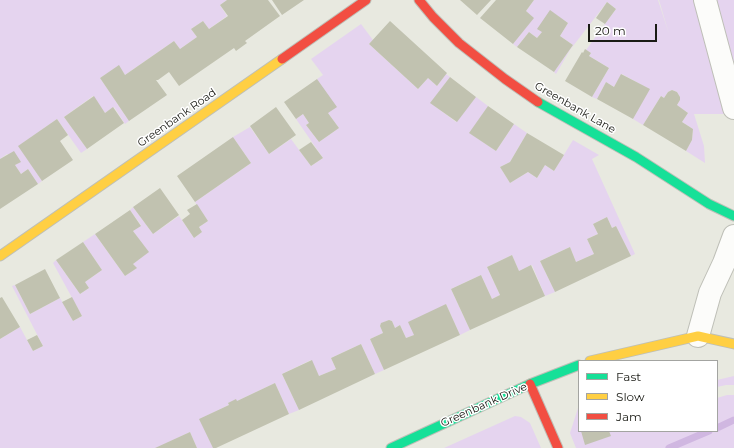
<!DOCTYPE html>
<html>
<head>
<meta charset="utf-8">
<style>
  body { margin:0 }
  #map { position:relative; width:734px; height:448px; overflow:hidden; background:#e8e9e0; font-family:Montserrat,sans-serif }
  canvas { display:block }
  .legend { position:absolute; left:578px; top:360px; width:140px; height:72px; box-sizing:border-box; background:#fff; border:1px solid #a3a4a1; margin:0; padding:5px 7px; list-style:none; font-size:12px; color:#1a1b15 }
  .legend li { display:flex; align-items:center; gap:8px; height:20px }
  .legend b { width:20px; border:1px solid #a3a4a1 }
  .scale { position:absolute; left:588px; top:24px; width:69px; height:18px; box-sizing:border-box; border:2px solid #1a1b15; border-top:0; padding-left:5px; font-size:12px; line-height:14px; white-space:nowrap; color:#1a1b15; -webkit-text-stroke:3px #fff; paint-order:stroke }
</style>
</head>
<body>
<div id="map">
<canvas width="734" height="448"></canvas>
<ul class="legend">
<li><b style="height:5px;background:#16e098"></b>Fast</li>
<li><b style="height:5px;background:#ffcf43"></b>Slow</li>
<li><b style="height:5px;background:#f24e42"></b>Jam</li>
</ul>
<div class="scale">20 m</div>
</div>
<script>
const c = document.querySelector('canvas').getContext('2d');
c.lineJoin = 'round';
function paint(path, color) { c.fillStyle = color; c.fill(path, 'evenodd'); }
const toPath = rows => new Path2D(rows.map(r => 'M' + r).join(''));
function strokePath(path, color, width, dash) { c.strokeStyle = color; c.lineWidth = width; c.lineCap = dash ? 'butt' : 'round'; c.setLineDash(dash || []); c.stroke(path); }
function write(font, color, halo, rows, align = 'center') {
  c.font = font + ' Montserrat,sans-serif'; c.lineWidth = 3; c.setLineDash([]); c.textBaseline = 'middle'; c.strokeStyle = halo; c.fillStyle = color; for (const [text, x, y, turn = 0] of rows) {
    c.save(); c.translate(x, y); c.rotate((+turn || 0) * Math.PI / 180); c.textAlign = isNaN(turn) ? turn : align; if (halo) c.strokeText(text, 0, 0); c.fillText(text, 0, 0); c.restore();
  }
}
paint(toPath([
  [0,0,227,0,220,5,227,16,209,29,203,21,191,29,197,37,180,49,174,41,125,75,119,66,100,78,129,121,125,124,114,107,105,113,93,96,64,117,87,149,81,153,57,119,19,146,42,181,38,184,28,169,21,174,15,165,20,162,7,154,0,159],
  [534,0,658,0,669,34,659,0,734,0,734,114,694,114,704,146,705,163,686,151,692,140,693,129,682,122,688,113,677,105,680,100,680,97,677,92,672,90,668,92,664,98,661,96,643,125,633,119,649,89,622,74,614,87,606,82,597,99,592,97,609,68,589,56,591,53,586,50,616,9,607,2,570,50,556,74,554,72,573,45,560,36,568,23,550,11,542,32,537,38,529,32,517,47,513,44,533,18,526,11],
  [361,24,373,40,369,44,418,89,428,78,437,86,446,74,450,77,431,103,456,122,476,97,488,106,470,133,496,151,514,124,527,133,510,162,500,167,510,183,528,172,537,178,545,165,554,171,573,140,599,155,592,159,635,254,631,256,616,226,612,228,607,217,593,224,598,234,587,239,594,254,576,262,570,247,540,261,555,292,545,296,532,265,519,271,512,255,487,267,500,295,492,299,481,275,451,289,470,330,460,335,446,304,414,335,406,338,400,325,395,328,392,321,389,320,381,324,380,326,383,333,370,339,384,370,375,374,361,344,331,358,336,369,319,376,311,360,282,374,299,410,289,414,275,383,237,401,228,403,229,405,200,419,213,448,197,448,190,432,157,448,0,448,0,339,20,327,33,351,43,346,12,286,15,285,30,314,60,298,73,321,82,316,53,263,56,260,80,294,89,288,85,282,102,270,83,242,95,234,125,276,136,268,133,264,148,252,133,231,141,225,130,210,133,207,153,234,179,216,194,238,202,232,199,227,208,221,195,202,251,163,233,137,250,127,269,154,291,139,311,166,323,158,296,119,303,114,309,123,306,125,319,142,339,128,328,113,317,79,323,75,311,59],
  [734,376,734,385,726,385,717,387,717,380],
  [727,395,734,395,734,448,576,448,570,433,579,405,579,431,717,431,717,398],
  [515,416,521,417,530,423,541,448,444,448]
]), '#e5d4ef');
strokePath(toPath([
  [717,428,734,420],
  [669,448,709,431]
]), '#d0b7e1', 7);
paint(toPath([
  [227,0,268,0,280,16,245,41,247,43,236,51,234,48,179,86,169,72,158,80,156,80,167,95,129,121,100,78,119,65,125,75,174,41,180,49,197,37,191,29,203,21,209,29,228,16,220,5],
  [272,0,304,0,282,15],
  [460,0,491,0,477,15],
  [496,0,534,0,526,11,534,18,513,44,480,18],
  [607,2,616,9,605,24,596,18],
  [550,10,568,23,560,36,573,45,554,72,517,47,529,32,537,38,542,32,537,29],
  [390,21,447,73,437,86,428,78,418,89,369,44],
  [585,49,591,53,589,56,609,68,592,97,565,81,582,52,583,53],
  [621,74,650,89,633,119,597,99,606,82,614,87],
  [450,77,476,97,457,122,430,103],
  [317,79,337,107,328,113,339,128,319,142,306,125,309,123,303,114,296,119,284,102],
  [672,90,677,92,680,97,680,100,677,105,688,113,682,122,693,129,692,140,686,151,643,125,661,96,664,98,668,92],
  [94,96,105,113,113,107,124,123,87,149,64,117],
  [488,106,514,124,496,151,469,133],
  [276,107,296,135,269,154,250,126],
  [57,119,68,135,60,141,73,160,42,181,18,146],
  [527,133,564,155,554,171,545,165,537,178,528,172,510,183,500,167,510,162],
  [233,137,251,163,195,202,177,176],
  [311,142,323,158,311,166,299,150],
  [14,151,21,162,15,165,21,174,28,169,38,184,0,209,0,159],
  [160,188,179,215,153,234,133,207],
  [197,204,208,221,199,227,202,232,194,238,182,220,190,214,187,210],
  [130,210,141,226,133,231,149,252,133,264,137,268,125,276,95,234],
  [607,217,612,228,616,226,631,256,555,292,540,261,570,247,576,262,594,254,587,239,598,234,593,224],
  [83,242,102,270,85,282,89,288,80,294,56,260],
  [512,255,519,271,531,265,545,296,470,330,451,289,481,275,492,299,500,295,487,267],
  [45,269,60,298,30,314,15,285],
  [2,297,20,327,0,339,0,298],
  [72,297,82,316,73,321,62,302],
  [446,304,460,335,384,370,370,339,383,333,380,326,381,323,389,320,392,321,395,328,400,325,406,338,414,335,408,322],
  [37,335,43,346,33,351,27,340],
  [361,344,375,374,299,410,282,374,312,360,319,376,336,369,331,358],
  [275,383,289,414,216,448,213,448,199,419,229,405,228,403,236,399,237,401],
  [581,431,609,431,611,436,585,445],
  [190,432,197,448,155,448]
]), '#c1c2b0');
const street = toPath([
  [705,0,734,108],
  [698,336,710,293,724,263,734,236]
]);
const fast = toPath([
  [538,102,636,157,709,204,734,216],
  [391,448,530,384,579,365]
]);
const slow = toPath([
  [0,256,282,59],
  [590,361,698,336,734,344]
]);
const jam = toPath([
  [419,0,433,17,459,43,505,79,538,102],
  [282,59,366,0],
  [530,384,558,448]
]);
strokePath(street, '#bebfb7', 24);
strokePath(fast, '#bebfb7', 11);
strokePath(slow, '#bebfb7', 11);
strokePath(jam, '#bebfb7', 11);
strokePath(street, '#fcfcfa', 22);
strokePath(fast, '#16e098', 9);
strokePath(slow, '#ffcf43', 9);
strokePath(jam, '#f24e42', 9);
write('11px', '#1a1b15', '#fff', [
  ["Greenbank Lane",575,108,30],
  ["Greenbank Road",177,118,-35],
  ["Greenbank Drive",484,405,-24]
]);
</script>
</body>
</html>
